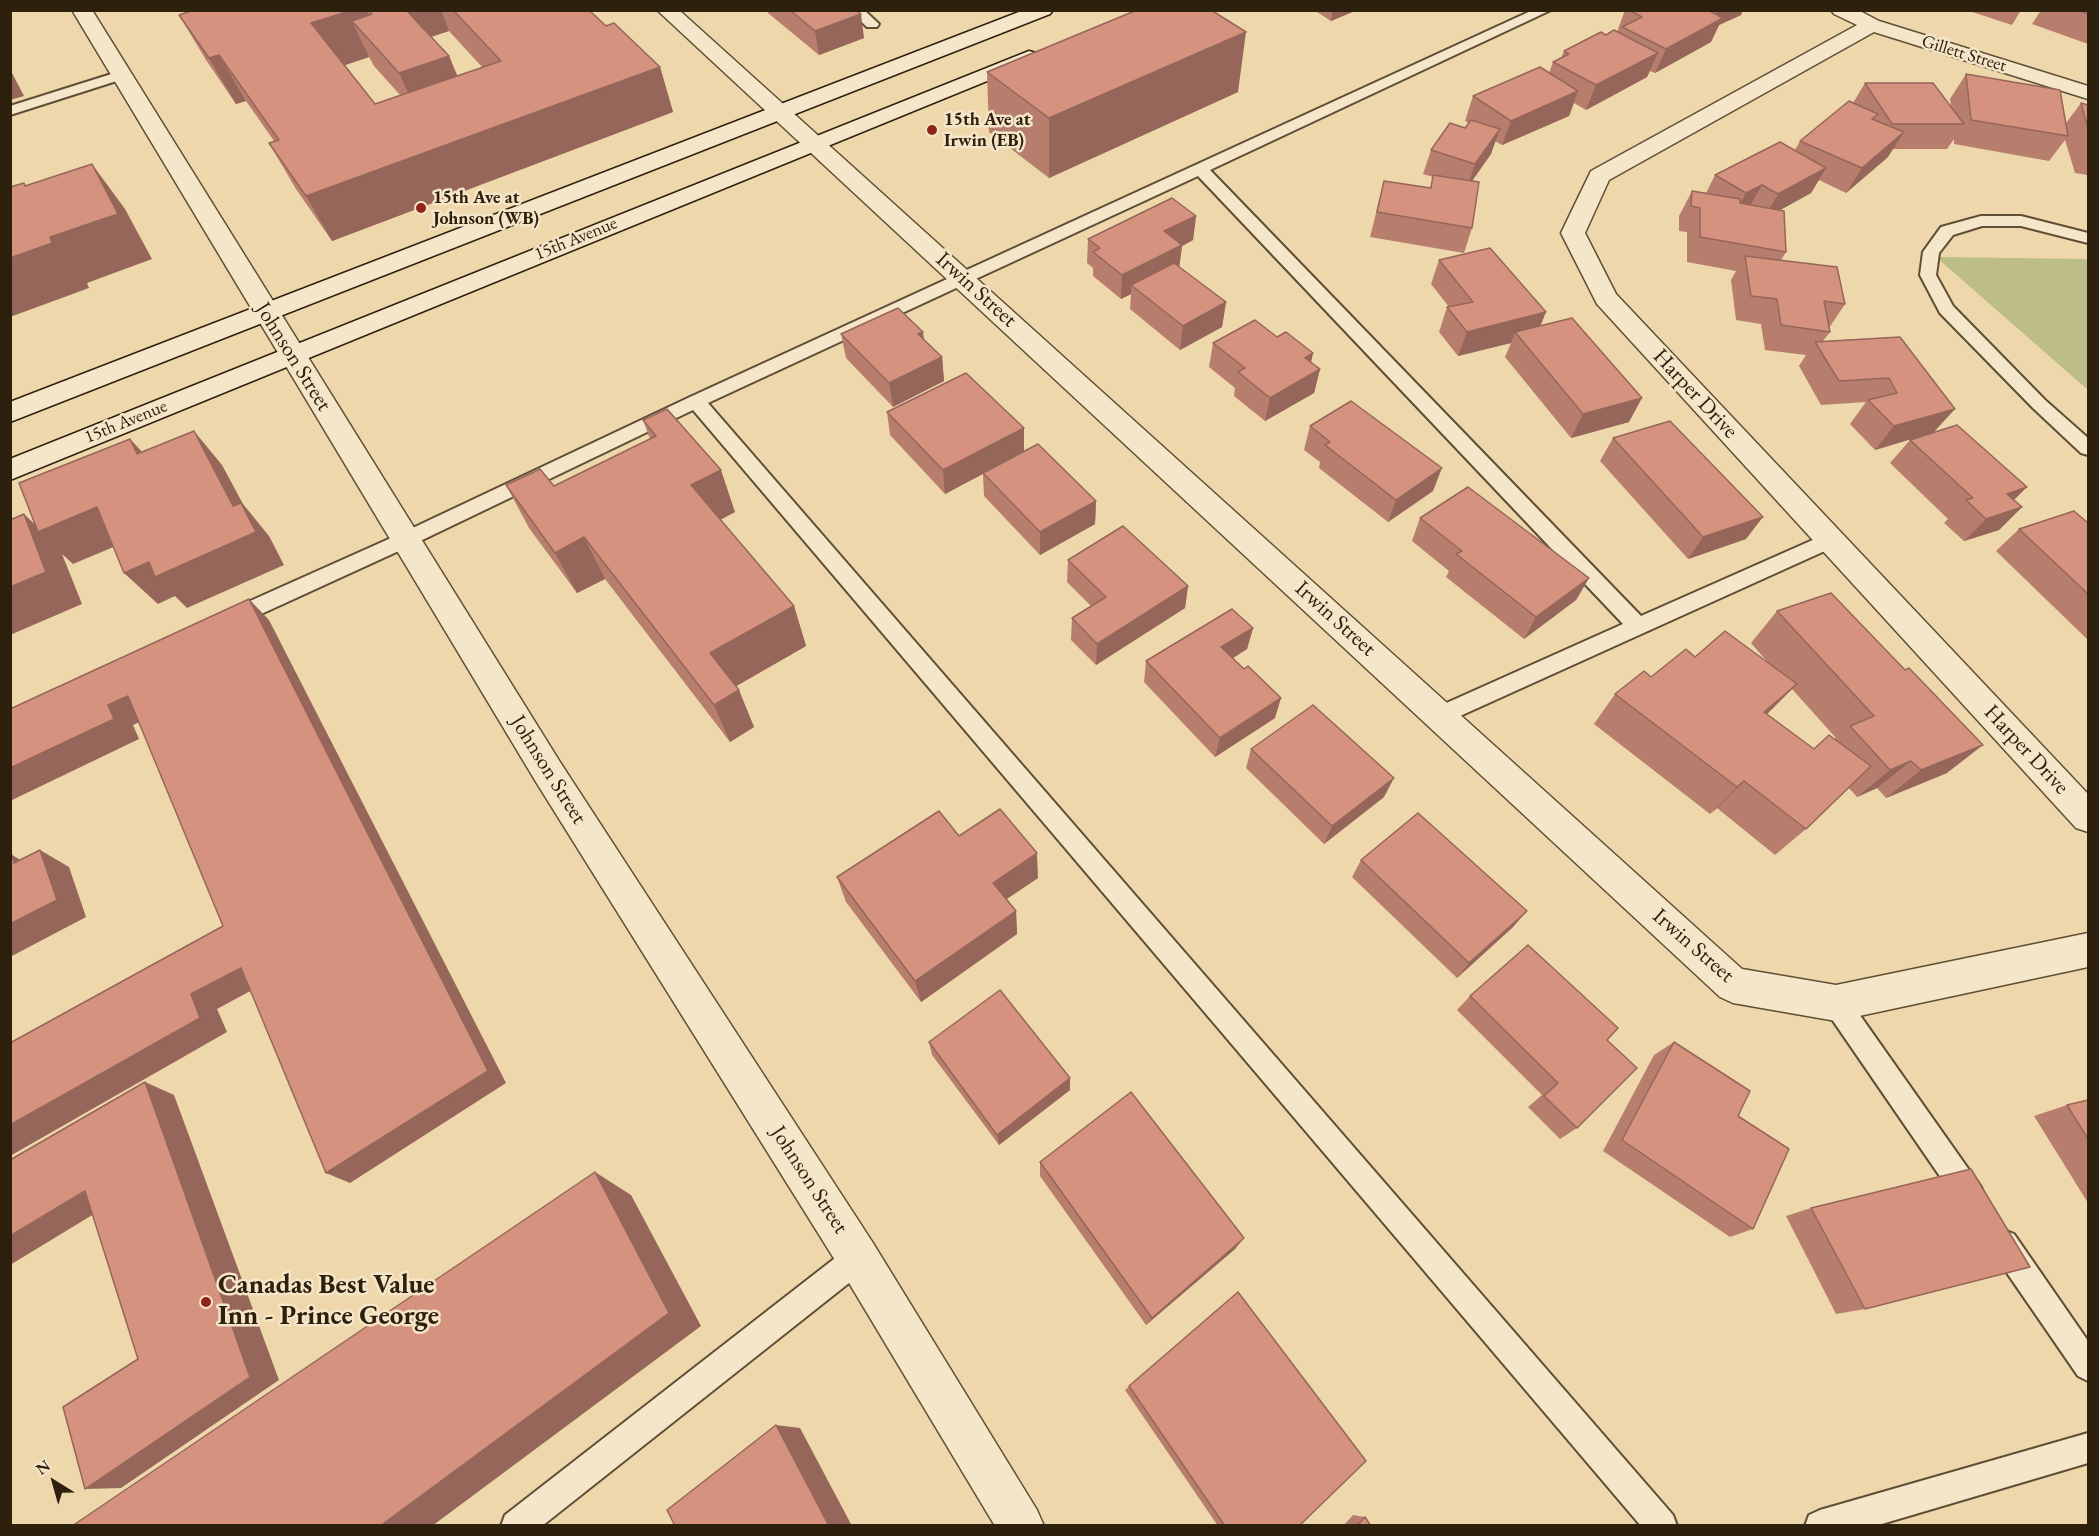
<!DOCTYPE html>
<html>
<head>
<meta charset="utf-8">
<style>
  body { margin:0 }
  #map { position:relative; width:2099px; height:1536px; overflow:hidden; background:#efd7ac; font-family:"EB Garamond",serif }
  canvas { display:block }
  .frame { position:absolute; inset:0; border:12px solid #2d200d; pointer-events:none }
  .north { position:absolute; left:24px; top:1452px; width:60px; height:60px; -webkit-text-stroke:4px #f5e5c9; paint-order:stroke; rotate:323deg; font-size:16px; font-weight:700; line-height:24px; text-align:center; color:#2d200d }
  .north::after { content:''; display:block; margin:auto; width:21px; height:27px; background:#2d200d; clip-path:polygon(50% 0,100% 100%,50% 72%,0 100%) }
</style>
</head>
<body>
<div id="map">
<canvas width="2099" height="1536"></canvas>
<div class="frame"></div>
<div class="north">N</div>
</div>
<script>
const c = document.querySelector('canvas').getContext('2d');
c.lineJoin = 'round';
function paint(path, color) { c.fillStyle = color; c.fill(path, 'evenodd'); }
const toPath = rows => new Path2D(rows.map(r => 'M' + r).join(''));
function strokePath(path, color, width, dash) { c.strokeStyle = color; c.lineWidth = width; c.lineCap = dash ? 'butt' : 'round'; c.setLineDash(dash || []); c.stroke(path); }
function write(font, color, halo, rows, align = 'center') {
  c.font = font + ' "EB Garamond",serif'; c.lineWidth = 5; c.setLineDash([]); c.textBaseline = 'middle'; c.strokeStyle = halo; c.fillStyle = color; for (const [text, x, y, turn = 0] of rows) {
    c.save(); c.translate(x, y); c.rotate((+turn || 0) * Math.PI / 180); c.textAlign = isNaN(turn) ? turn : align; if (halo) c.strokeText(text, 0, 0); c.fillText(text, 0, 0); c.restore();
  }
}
paint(toPath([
  [1936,257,2088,259,2088,390]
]), '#bdbd87');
const lane = toPath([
  [849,10,864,10,879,24,877,27,867,27,849,10],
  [1533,10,1551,10,1210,170,1641,616,1824,535,1831,533,1838,535,1841,540,1838,545,1449,721,1441,724,1433,721,1430,715,1433,709,1623,624,1198,176,708,403,1673,1515,1677,1526,1641,1526,693,410,414,544,235,626,228,628,221,626,218,620,221,614,400,534,690,397,1533,10],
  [121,71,126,72,128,75,126,78,10,115,10,106,121,71],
  [1981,216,2021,216,2088,233,2088,243,2021,226,1982,226,1953,235,1939,253,1936,275,1953,306,2045,400,2088,438,2088,455,2081,453,2033,408,1940,313,1920,275,1923,252,1941,227,1981,216],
  [1836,991,1845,994,1981,1187,1985,1197,1981,1207,1971,1211,1961,1207,1827,1012,1823,1003,1827,994,1836,991],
  [2004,1230,2014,1234,2088,1341,2088,1381,2078,1376,1994,1254,1990,1244,1994,1234,2004,1230],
  [858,1244,868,1248,872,1258,868,1268,542,1526,501,1526,505,1515,848,1248,858,1244],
  [2088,1433,2088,1463,1875,1526,1805,1526,1809,1515,1820,1510,2088,1433]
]);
const street = toPath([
  [72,10,92,10,560,762,873,1243,1037,1510,1044,1526,995,1526,843,1273,536,782,72,10],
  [657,10,679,10,1742,969,1836,985,2088,933,2088,967,1836,1021,1733,1003,1720,997,657,10],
  [1831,10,1858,10,1879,21,2088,86,2088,99,1874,32,1609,180,1585,233,1616,294,2088,794,2088,832,2076,828,1597,304,1561,233,1591,171,1857,25,1834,14,1831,10]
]);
const secondary = toPath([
  [1024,10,1053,10,1050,14,10,422,10,402,1024,10],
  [1029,51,1036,53,1039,57,1036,61,10,480,10,459,1029,51]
]);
strokePath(lane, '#5e4e35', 4);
strokePath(street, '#5e4e35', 3);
strokePath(secondary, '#2d200d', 3);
paint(lane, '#f5e5c9');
paint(street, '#f5e5c9');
paint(secondary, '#f5e5c9');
paint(toPath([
  [194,10,589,10,606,26,660,67,673,112,332,241,296,189,269,143,274,141,246,101,236,104,206,60,179,15],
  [449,31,482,67,457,76,449,56,431,37],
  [369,57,374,66,400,95,375,104,344,65],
  [767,10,856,10,864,38,819,55,768,13],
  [1314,10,1357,10,1331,21],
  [1625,10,1743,10,1741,15,1719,25,1711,42,1655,73,1650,71,1647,77,1586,110,1574,103,1569,116,1502,145,1495,141,1491,154,1472,181,1472,228,1464,253,1370,237,1384,181,1430,188,1433,177,1423,174,1431,150,1465,128,1469,123,1465,121,1473,96,1549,73,1553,62,1561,58,1564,51,1606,35,1617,32],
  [1966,10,2021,10,2012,25],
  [2041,10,2088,10,2088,44,2032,24],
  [987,72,1238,92,1049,178,989,132],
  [1966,74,2066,123,2081,103,2088,105,2088,175,2075,173,2065,140,2049,161,1954,144,1954,139,1947,149,1892,149,1888,157,1846,193,1819,180,1811,193,1780,210,1786,252,1781,260,1845,304,1829,328,1830,332,1823,341,1900,337,1935,432,2022,507,1999,530,1964,541,1944,523,1948,519,1890,463,1910,440,1915,438,1875,450,1850,424,1866,402,1821,405,1799,366,1806,355,1765,350,1761,324,1736,320,1731,280,1736,271,1687,262,1687,232,1679,231,1679,216,1692,191,1706,193,1715,175,1795,150,1800,141,1853,103,1865,83,1951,106,1950,99],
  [1196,216,1193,240,1182,246,1179,267,1226,302,1222,327,1180,350,1130,309,1131,294,1121,299,1093,276,1093,268,1087,263,1088,239],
  [1439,260,1541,326,1629,422,1571,438,1505,357,1511,343,1458,356,1439,332,1447,307,1449,307,1431,284],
  [841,334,924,340,942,357,944,381,893,407,846,358],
  [1277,337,1313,353,1311,362,1320,369,1314,393,1265,421,1234,396,1235,388,1209,367,1213,343],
  [887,412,1024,451,1096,501,1095,524,1040,555,984,496,983,474,945,494,890,435],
  [643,420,735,512,720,520,794,606,806,646,736,686,754,727,730,742,605,579,577,593,529,528,506,485,554,486,650,439],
  [1310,426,1433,491,1388,522,1319,468,1320,462,1304,450],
  [1613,438,1746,539,1688,559,1600,461],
  [1420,518,1589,578,1576,600,1524,639,1446,577,1449,571,1412,541],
  [2088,523,2088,640,1996,551,2019,529],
  [1068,560,1188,586,1185,608,1096,665,1071,640,1072,618,1091,606,1067,582],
  [1777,611,1947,773,1886,798,1877,788,1857,797,1849,788,1806,829,1775,855,1717,808,1710,814,1594,724,1615,694,1695,657,1770,665,1751,643],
  [1792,689,1836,738,1835,739,1814,749,1767,714],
  [1253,628,1247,649,1233,658,1244,669,1275,718,1215,757,1144,682,1146,661],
  [1251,749,1384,797,1324,844,1246,768],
  [959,836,1038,878,1006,899,1016,911,1017,934,921,1002,846,902,837,877],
  [1361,860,1513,927,1457,978,1352,877],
  [1470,996,1607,1040,1577,1128,1560,1139,1528,1107,1542,1095,1457,1010],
  [929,1042,1070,1090,999,1145,932,1055],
  [1674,1042,1738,1116,1753,1229,1730,1237,1603,1151,1654,1055],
  [2088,1100,2088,1203,2034,1116,2067,1105],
  [1040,1162,1235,1249,1146,1325,1040,1176],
  [1811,1208,1865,1309,1836,1314,1786,1216],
  [1238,1292,1299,1526,1218,1526,1125,1390],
  [1353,1515,1365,1517,1371,1526,1343,1526]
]), '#b77e6d');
paint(toPath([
  [353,10,367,10,386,52,352,21,369,57,334,69,311,23],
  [382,10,441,10,449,31,399,47],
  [1333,10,1357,10,1331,21],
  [1718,10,1743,10,1741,15,1719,25,1711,42,1655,73,1666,49,1712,23],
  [861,14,864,38,819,55,815,31],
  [1246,32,1238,92,1049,178,1049,118],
  [1658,53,1647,77,1586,110,1596,85],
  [219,55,246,101,236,104,209,58],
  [449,56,468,101,420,119,399,73],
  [660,67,673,112,332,241,306,196],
  [10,69,24,96,10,100],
  [1578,91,1569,116,1502,145,1511,121],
  [1500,129,1491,154,1467,188,1475,164],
  [1904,132,1888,157,1846,193,1862,168],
  [92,164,125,209,152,259,87,283,89,288,10,317,10,258,50,237],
  [1826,168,1811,193,1764,219,1778,194],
  [1762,185,1748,209,1732,218,1746,193],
  [1196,216,1193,240,1182,246,1179,269,1131,285,1131,294,1121,299,1122,275,1164,231],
  [1226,302,1222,327,1180,350,1183,326],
  [1546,312,1536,337,1515,332,1511,343,1458,356,1467,332],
  [923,332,926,356,918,334],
  [1313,353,1308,376,1320,369,1314,393,1265,421,1270,398,1305,358],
  [942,357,944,381,893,407,889,383],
  [1642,398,1629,422,1571,438,1583,414],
  [1955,409,1934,432,1875,450,1894,426],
  [1024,428,1024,452,945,494,943,470],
  [194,431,222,465,243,504,269,536,284,565,187,608,175,596,158,604,124,573,233,506],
  [130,439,161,472,137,454],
  [1442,468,1433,491,1388,522,1396,500],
  [721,470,735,512,706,527,691,485],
  [2027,487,2004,510,2007,494],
  [1096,501,1095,524,1040,555,1040,532],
  [97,507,130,540,73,564,62,554,82,604,10,635,10,587,24,514,41,530],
  [2022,507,1999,530,1964,541,1986,519],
  [1763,517,1746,539,1688,559,1703,537],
  [584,537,605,579,577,593,555,553],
  [1589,578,1576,600,1524,639,1536,617],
  [1188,586,1185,608,1096,665,1097,644],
  [249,599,269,620,506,1083,350,1183,326,1173],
  [794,606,806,646,726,692,710,653],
  [1253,628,1247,649,1217,668,1221,647],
  [1797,684,1768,713,1736,741,1764,712],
  [739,690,754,727,730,742,714,705],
  [128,696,153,716,133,725,139,739,10,801,10,768,108,705],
  [1281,698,1275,718,1215,757,1220,738],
  [1983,745,1947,773,1886,798,1921,770],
  [1911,761,1877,788,1857,797,1890,770],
  [1394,778,1384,797,1324,844,1332,826],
  [1744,781,1717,808,1710,814,1737,787],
  [40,850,69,867,86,917,10,957,10,924],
  [1037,853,1038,878,995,907,993,883],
  [12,855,42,872,14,863],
  [1016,911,1017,934,921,1002,915,981],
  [1527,911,1513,927,1457,978,1469,963],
  [241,968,265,983,217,1009,227,1032,10,1156,10,1125,191,994],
  [1070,1078,1070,1090,999,1145,997,1135],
  [145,1082,174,1095,279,1380,121,1488,85,1489,250,1377],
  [595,1172,631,1195,701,1326,432,1526,380,1526],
  [85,1191,117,1200,10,1265,10,1236],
  [1244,1238,1235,1249,1146,1325,1152,1318],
  [776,1425,800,1428,852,1526,829,1526]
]), '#956659');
const building = toPath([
  [194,10,353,10,311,23,375,104,501,61,453,10,589,10,606,26,614,23,660,67,306,196,269,143,279,140,219,55,209,58,179,15,194,10],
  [368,10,406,10,449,56,399,73,352,21,372,14,368,10],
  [790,10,856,10,861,14,815,31,790,10],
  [1137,10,1211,10,1246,32,1049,118,987,72,1137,10],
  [1629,10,1708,10,1723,18,1666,49,1622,27,1642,17,1629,10],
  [2079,10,2088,10,2088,14,2079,10],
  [1614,30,1658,53,1596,85,1553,62,1569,54,1564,51,1601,32,1606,35,1614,30],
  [1540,67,1578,91,1511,121,1473,96,1540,67],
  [1966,74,2060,90,2068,136,1971,120,1966,74],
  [1865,83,1933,83,1964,124,1892,124,1865,83],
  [1849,101,1878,114,1872,119,1904,132,1862,168,1800,141,1849,101],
  [2081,103,2088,105,2088,129,2081,103],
  [1471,120,1500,129,1475,164,1431,150,1450,123,1465,128,1471,120],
  [1780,142,1826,168,1778,194,1762,185,1746,193,1715,175,1780,142],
  [92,164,118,214,50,237,52,243,10,258,10,187,24,183,25,186,92,164],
  [1433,175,1479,182,1472,228,1377,212,1384,181,1431,188,1433,175],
  [1692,191,1740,199,1740,203,1784,211,1786,252,1700,237,1700,208,1691,206,1692,191],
  [1172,198,1196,216,1164,231,1182,245,1122,275,1093,252,1100,248,1088,239,1172,198],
  [1490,248,1546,312,1467,332,1447,307,1473,302,1439,260,1490,248],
  [1745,256,1837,267,1845,304,1824,301,1830,332,1781,325,1777,299,1751,296,1745,256],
  [1174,263,1226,302,1183,326,1131,285,1174,263],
  [898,308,923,332,918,334,942,357,889,383,841,334,898,308],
  [1572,318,1642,398,1583,414,1515,332,1572,318],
  [1255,320,1277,337,1286,332,1313,353,1305,358,1320,369,1270,398,1238,372,1245,368,1213,343,1255,320],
  [1900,337,1955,409,1894,426,1868,400,1897,393,1889,378,1839,381,1815,342,1900,337],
  [966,373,1024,428,943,470,887,412,966,373],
  [1351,401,1442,468,1396,500,1325,445,1330,442,1310,426,1351,401],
  [667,409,721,470,691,485,794,606,710,653,739,690,714,705,584,537,555,553,506,485,540,469,554,486,656,436,643,420,667,409],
  [1670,421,1763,517,1703,537,1613,438,1670,421],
  [1957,425,2027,487,2007,494,2022,507,1986,519,1966,500,1973,498,1910,440,1957,425],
  [194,431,233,506,241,503,256,532,155,577,149,562,124,573,97,507,38,532,19,483,130,439,137,454,194,431],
  [1038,444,1096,501,1040,532,983,473,1038,444],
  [1468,487,1589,578,1536,617,1456,554,1462,551,1420,518,1468,487],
  [2074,511,2088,523,2088,594,2019,529,2074,511],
  [24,514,46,572,10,587,10,520,24,514],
  [1123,526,1188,586,1097,644,1072,618,1106,597,1068,560,1123,526],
  [1831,593,1905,670,1909,668,1983,745,1921,770,1911,761,1890,770,1850,726,1874,716,1777,611,1831,593],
  [249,599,488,1071,326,1173,241,968,191,994,200,1018,10,1125,10,1043,223,926,128,696,108,705,114,719,10,768,10,709,249,599],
  [1232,609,1253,628,1221,647,1244,669,1248,666,1281,698,1220,738,1146,661,1232,609],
  [1725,631,1797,684,1764,712,1814,749,1829,735,1871,766,1806,829,1744,781,1737,787,1615,694,1644,671,1651,677,1686,649,1695,657,1725,631],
  [1313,705,1394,778,1332,826,1251,749,1313,705],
  [1000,809,1037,853,993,883,1016,911,915,981,837,877,939,811,959,836,1000,809],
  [1418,813,1527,911,1469,963,1361,860,1418,813],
  [40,850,57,900,10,924,10,856,12,855,14,863,40,850],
  [1528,945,1618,1028,1607,1040,1637,1068,1577,1128,1544,1096,1558,1083,1470,996,1528,945],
  [1000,990,1070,1078,997,1135,929,1042,1000,990],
  [1674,1042,1750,1091,1738,1116,1789,1149,1753,1229,1622,1140,1674,1042],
  [145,1082,250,1377,85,1489,63,1407,138,1359,85,1191,10,1236,10,1160,145,1082],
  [1131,1092,1244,1238,1152,1318,1040,1162,1131,1092],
  [2088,1100,2088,1139,2067,1105,2088,1100],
  [1971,1169,2030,1267,1865,1309,1811,1208,1971,1169],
  [595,1172,669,1313,380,1526,72,1526,595,1172],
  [1238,1292,1366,1461,1299,1526,1225,1526,1129,1386,1238,1292],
  [776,1425,829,1526,675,1526,667,1510,776,1425],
  [1365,1517,1371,1526,1357,1526,1365,1517]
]);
paint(building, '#d5927f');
strokePath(building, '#956659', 1.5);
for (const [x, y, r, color] of [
  [932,130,6,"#8f2418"],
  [421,208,6,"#8f2418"],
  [206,1302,6,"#8f2418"]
]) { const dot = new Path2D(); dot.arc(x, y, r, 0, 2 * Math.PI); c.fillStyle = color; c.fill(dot); strokePath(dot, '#f5e5c9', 2); }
write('18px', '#2d200d', '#f5e5c9', [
  ["Gillett Street",1964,54,17],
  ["15th Avenue",576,239,-22],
  ["15th Avenue",126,422,-22]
]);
write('bold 18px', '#2d200d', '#f5e5c9', [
  ["15th Ave at",944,120],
  ["Irwin (EB)",944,141],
  ["15th Ave at",433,198],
  ["Johnson (WB)",433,219]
], 'left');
write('22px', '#2d200d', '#f5e5c9', [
  ["Irwin Street",976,290,42],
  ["Johnson Street",293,357,58],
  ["Harper Drive",1695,394,47],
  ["Irwin Street",1335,619,42],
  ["Harper Drive",2026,750,47],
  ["Johnson Street",548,770,58],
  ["Irwin Street",1693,946,41],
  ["Johnson Street",809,1180,57]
]);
write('bold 27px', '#2d200d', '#f5e5c9', [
  ["Canadas Best Value",218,1286],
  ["Inn - Prince George",218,1317]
], 'left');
</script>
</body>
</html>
